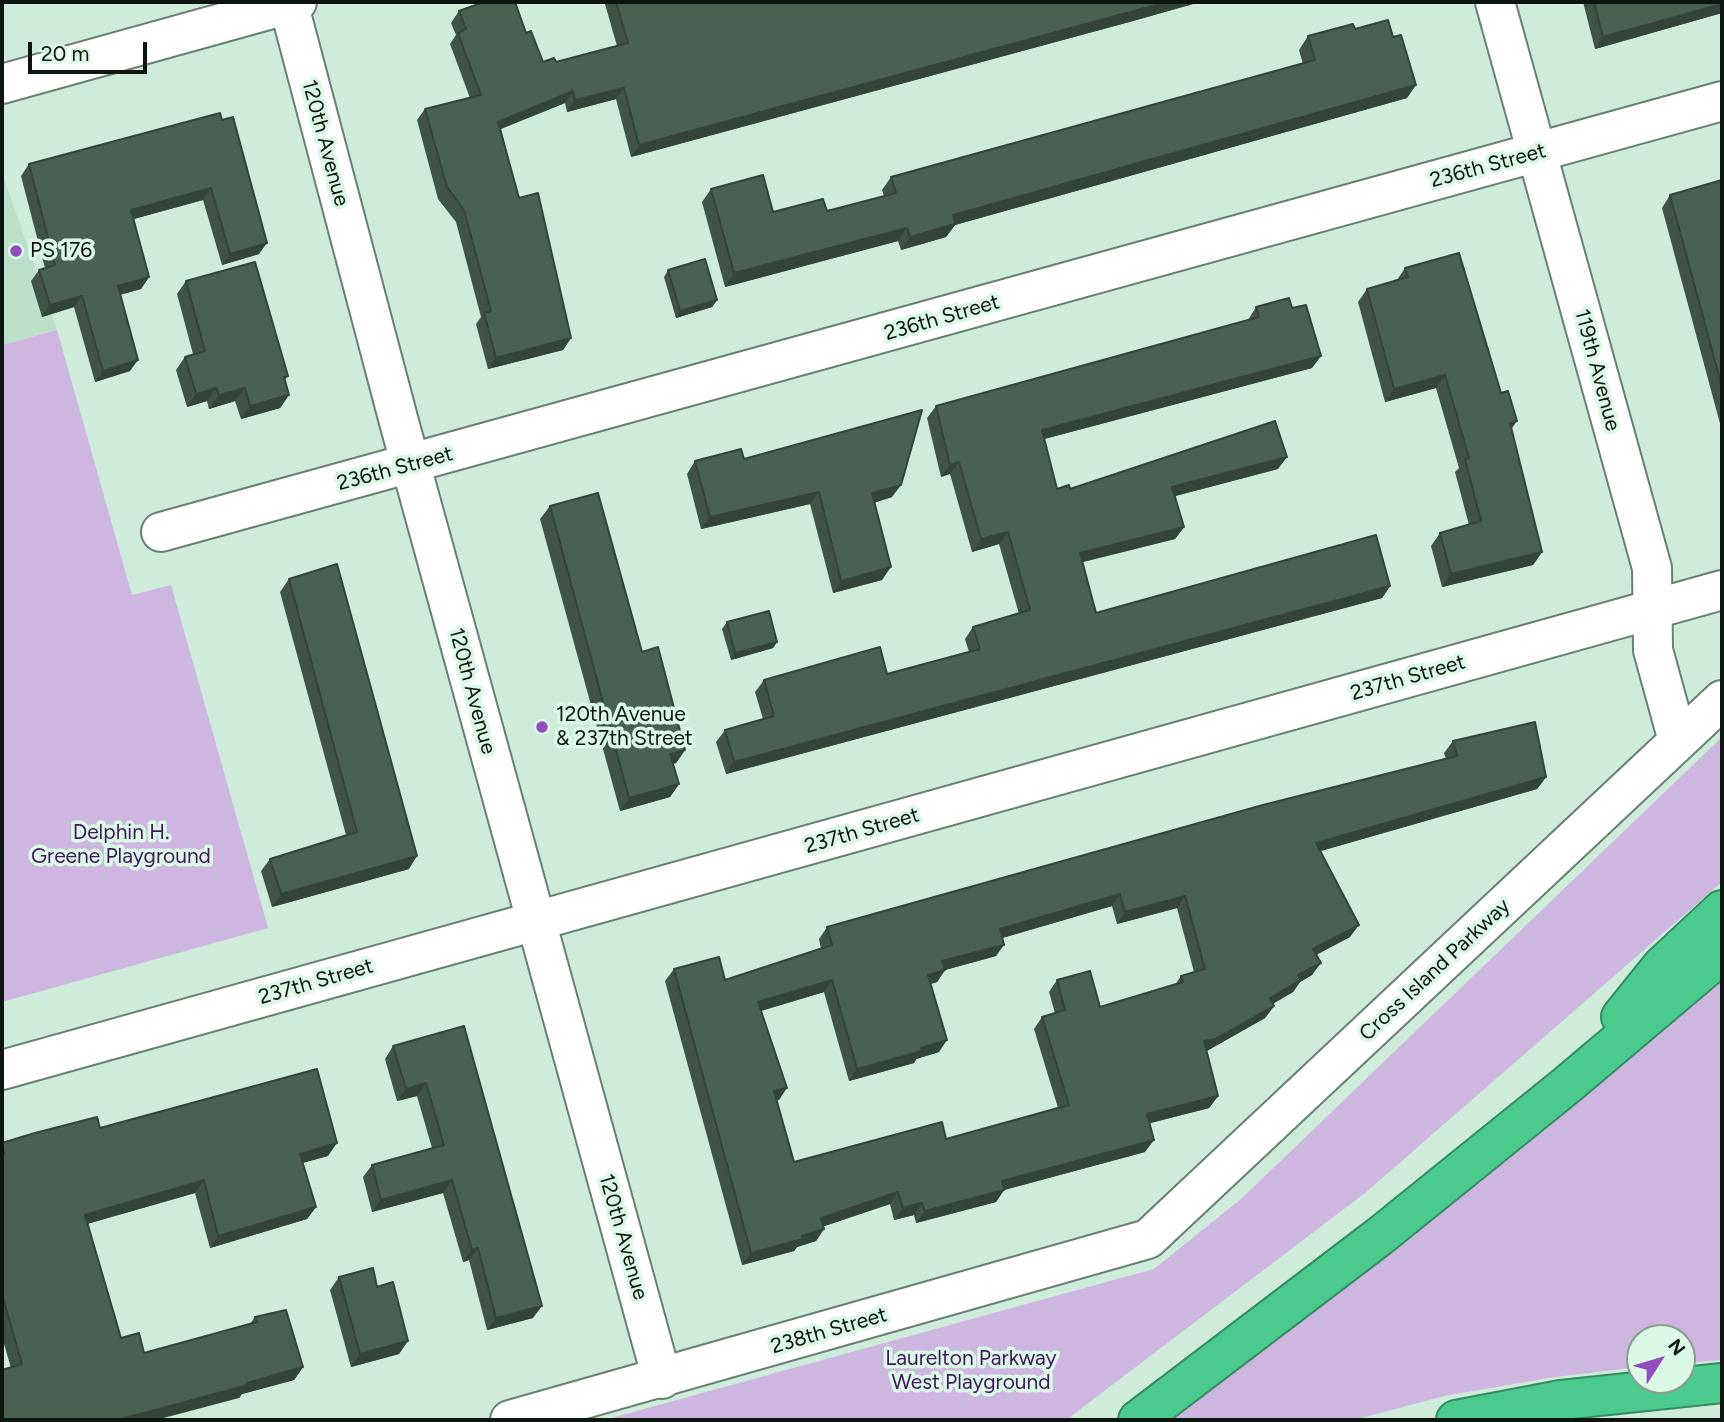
<!DOCTYPE html>
<html>
<head>
<meta charset="utf-8">
<style>
  body { margin:0 }
  #map { position:relative; width:1724px; height:1422px; overflow:hidden; background:#cfebda; font-family:Figtree,sans-serif }
  canvas { display:block }
  .frame { position:absolute; inset:0; border:4px solid #0c1510; pointer-events:none }
  .north { position:absolute; left:1626px; top:1324px; width:70px; height:70px; box-sizing:border-box; background:#dcf8e7; border:2px solid #899d91; border-radius:50%; rotate:53deg; font-size:19px; font-weight:700; line-height:28px; text-align:center; color:#0c1510 }
  .north::after { content:''; display:block; margin:auto; width:24px; height:32px; background:#924cbf; clip-path:polygon(50% 0,100% 100%,50% 72%,0 100%) }
  .scale { position:absolute; left:28px; top:42px; width:119px; height:32px; box-sizing:border-box; border:4px solid #0c1510; border-top:0; padding-left:9px; font-size:21px; line-height:24px; white-space:nowrap; color:#0c1510; -webkit-text-stroke:5px #dcf8e7; paint-order:stroke }
</style>
</head>
<body>
<div id="map">
<canvas width="1724" height="1422"></canvas>
<div class="frame"></div>
<div class="north">N</div>
<div class="scale">20 m</div>
</div>
<script>
const c = document.querySelector('canvas').getContext('2d');
c.lineJoin = 'round';
function paint(path, color) { c.fillStyle = color; c.fill(path, 'evenodd'); }
const toPath = rows => new Path2D(rows.map(r => 'M' + r).join(''));
function strokePath(path, color, width, dash) { c.strokeStyle = color; c.lineWidth = width; c.lineCap = dash ? 'butt' : 'round'; c.setLineDash(dash || []); c.stroke(path); }
function write(font, color, halo, rows, align = 'center') {
  c.font = font + ' Figtree,sans-serif'; c.lineWidth = 7; c.setLineDash([]); c.textBaseline = 'middle'; c.strokeStyle = halo; c.fillStyle = color; for (const [text, x, y, turn = 0] of rows) {
    c.save(); c.translate(x, y); c.rotate((+turn || 0) * Math.PI / 180); c.textAlign = isNaN(turn) ? turn : align; if (halo) c.strokeText(text, 0, 0); c.fillText(text, 0, 0); c.restore();
  }
}
paint(toPath([
  [2,173,57,330,2,345]
]), '#bde0cb');
paint(toPath([
  [57,330,132,595,171,585,268,928,2,1002,2,345],
  [1722,737,1722,882,1365,1193,1066,1420,604,1420,1154,1269,1241,1199],
  [1722,981,1722,1360,1682,1363,1682,1338,1640,1338,1640,1367,1555,1377,1444,1396,1354,1420,1172,1420,1537,1136]
]), '#cdb6e0');
const minor = toPath([
  [1495,2,1652,568,1653,650,1678,741],
  [2,84,297,2],
  [161,532,1722,101],
  [2,1070,1722,590],
  [510,1420,1148,1239,1722,700]
]);
const tertiary = toPath([
  [288,2,399,422,662,1379]
]);
const motorway = toPath([
  [1621,1017,1662,966,1722,910],
  [1138,1420,1380,1236,1567,1085,1722,954],
  [1456,1420,1561,1400,1722,1383]
]);
strokePath(minor, '#688072', 42);
strokePath(tertiary, '#688072', 42);
strokePath(motorway, '#358b61', 42);
strokePath(minor, '#fff', 38);
strokePath(tertiary, '#fff', 38);
strokePath(motorway, '#4bca8d', 38);
paint(toPath([
  [607,2,1200,2,1133,21,631,157,616,99,567,112,565,103,501,129,519,198,571,338,563,350,488,369,476,324,481,317,456,222,438,199,417,120,425,109,470,98,450,44,456,35,451,23,459,11,526,33,543,62,556,62,617,46,605,4],
  [1583,2,1722,2,1722,13,1595,49],
  [1355,29,1407,98,955,225,946,237,901,250,898,241,725,287,702,202,711,189,773,212,827,211,884,196,882,190,891,177,1303,64,1299,50,1308,36],
  [222,120,259,254,222,265,203,200,133,219,149,277,141,289,120,295,130,371,95,382,74,307,42,317,31,281,39,270,45,268,21,176,29,164],
  [1722,180,1722,431,1662,208,1670,195],
  [1405,268,1511,429,1542,552,1533,565,1442,587,1431,546,1440,533,1469,525,1455,472,1459,468,1436,388,1385,402,1358,302,1367,289,1397,280],
  [668,270,717,300,712,307,676,318,664,277],
  [186,281,288,376,285,380,289,395,280,408,241,419,235,401,209,409,207,401,187,407,176,370,185,357,193,354,177,294],
  [1256,307,1312,368,1044,439,1057,489,1070,489,1278,469,1175,496,1184,527,1175,539,1082,562,1096,613,1390,586,1382,598,726,774,716,742,725,730,763,719,755,692,764,680,887,674,969,652,965,639,973,627,1019,614,999,544,972,552,950,474,941,477,927,418,936,406,1248,320],
  [744,459,892,497,874,503,882,580,833,593,810,504,701,529,687,474,695,461],
  [550,506,642,652,685,750,676,763,673,764,679,784,670,797,620,811,540,519],
  [289,579,409,869,272,907,261,871,270,859,346,835,280,592],
  [727,622,777,642,773,648,731,660,722,629],
  [1453,741,1546,777,1537,789,1320,851,1350,937,1316,954,1312,975,1300,982,1293,992,1273,1004,1274,1006,1265,1018,1206,1051,1218,1096,1209,1108,1150,1123,1145,1152,1004,1190,996,1202,916,1223,914,1215,894,1220,890,1204,824,1226,824,1229,816,1241,797,1247,794,1251,742,1265,665,981,674,969,725,980,821,949,819,939,827,927,1446,759,1444,753],
  [1112,906,1117,924,1177,908,1194,972,1181,976,1175,985,1100,1007,1057,980,1049,992,1055,1013,1042,1017,1034,1029,1058,1108,946,1139,794,1162,776,1100,779,1100,761,1011,824,992,849,1081,914,1063,916,1059,939,1052,931,984,937,982,945,970,996,956,1002,938],
  [464,1026,533,1318,487,1330,469,1260,463,1262,443,1193,372,1212,363,1177,372,1165,432,1148,417,1096,397,1101,385,1059,393,1046],
  [100,1128,328,1156,302,1163,316,1207,307,1219,210,1248,195,1193,87,1224,121,1338,144,1353,250,1324,255,1317,303,1367,294,1380,242,1394,239,1398,11,1368,2,1337,2,1143],
  [339,1277,377,1287,399,1354,351,1367,330,1290]
]), '#3f5347');
paint(toPath([
  [1167,2,1200,2,1133,21,631,157,639,145],
  [1722,4,1722,13,1595,49,1603,37],
  [1416,85,1407,98,955,225,946,237,901,250,910,237,953,215],
  [624,88,616,99,567,112,575,100],
  [573,91,565,103,490,133,498,122],
  [211,188,203,200,123,222,131,210],
  [907,228,898,241,725,287,734,273],
  [267,243,259,254,222,265,230,254],
  [149,277,141,289,110,297,118,286],
  [82,296,74,307,42,317,50,305],
  [717,300,712,307,676,318,680,311],
  [571,338,563,350,488,369,496,358],
  [1321,356,1312,368,1033,442,1042,430],
  [138,360,130,371,95,382,103,371],
  [1445,375,1436,388,1385,402,1394,389],
  [216,388,207,401,187,407,196,394],
  [245,388,235,401,209,409,219,395],
  [289,395,280,408,241,419,250,406],
  [1517,421,1507,435,1510,423],
  [1287,457,1278,469,1164,499,1172,487],
  [959,462,950,474,941,477,950,465],
  [901,485,892,497,863,506,872,493],
  [819,492,810,504,701,529,710,517],
  [1184,527,1175,539,1071,565,1080,553],
  [1008,532,999,544,972,552,981,539],
  [1542,552,1533,565,1442,587,1451,574],
  [891,567,882,580,833,593,841,581],
  [1390,586,1382,598,726,774,734,762],
  [777,642,773,648,731,660,735,653],
  [685,750,676,763,661,767,670,754],
  [1546,777,1537,789,1307,855,1316,843],
  [679,784,670,797,620,811,629,798],
  [417,856,409,869,272,907,281,894],
  [1120,894,1112,906,992,941,1000,929],
  [1185,896,1177,908,1117,924,1125,912],
  [1359,925,1350,937,1305,961,1313,949],
  [1004,945,996,956,934,973,942,961],
  [1321,963,1312,975,1300,982,1293,992,1261,1010,1270,998,1298,975],
  [945,970,937,982,920,987,928,975],
  [832,980,824,992,750,1014,758,1002],
  [1274,1006,1265,1018,1207,1051,1196,1053,1204,1041],
  [947,1040,939,1052,916,1059,914,1063,849,1081,857,1069],
  [426,1083,417,1096,397,1101,406,1089],
  [787,1088,779,1100,765,1103,774,1091],
  [1218,1096,1209,1108,1139,1126,1147,1114],
  [1154,1140,1145,1152,1004,1190,996,1202,916,1223,925,1211,1002,1181],
  [337,1143,328,1156,291,1166,300,1154],
  [204,1180,195,1193,76,1227,85,1215],
  [452,1180,443,1193,372,1212,381,1200],
  [898,1192,890,1204,813,1230,821,1218],
  [922,1203,914,1215,894,1220,903,1208],
  [316,1207,307,1219,210,1248,218,1236],
  [824,1229,816,1241,797,1247,794,1251,742,1265,751,1253],
  [478,1248,469,1260,463,1262,472,1250],
  [542,1306,533,1318,487,1330,496,1318],
  [408,1341,399,1354,351,1367,360,1354],
  [303,1367,294,1380,242,1394,239,1398,156,1420,118,1420]
]), '#33443a');
const building = toPath([
  [484,2,515,2,526,33,531,31,543,62,554,58,556,62,628,43,616,2,1167,2,639,145,624,88,575,100,573,91,498,122,519,198,538,193,571,338,496,358,484,313,491,311,464,210,447,187,425,109,481,95,458,33,466,29,459,11,484,2],
  [1594,2,1722,2,1722,4,1603,37,1594,2],
  [1388,20,1393,37,1401,35,1416,85,953,215,955,224,910,237,907,228,734,273,711,189,763,175,773,212,823,199,827,211,896,193,891,177,1315,60,1308,36,1353,24,1355,29,1388,20],
  [220,113,222,120,233,117,267,243,230,254,211,188,131,210,149,277,118,286,138,360,103,371,82,296,50,305,39,270,55,265,29,164,220,113],
  [1722,180,1722,387,1670,195,1722,180],
  [1459,253,1501,393,1508,391,1517,421,1510,423,1542,552,1451,574,1440,533,1481,521,1465,459,1469,458,1445,375,1394,389,1367,289,1408,277,1405,268,1459,253],
  [705,259,717,300,680,311,668,270,705,259],
  [255,262,288,376,284,377,289,395,250,406,245,388,219,395,216,388,196,394,185,357,205,351,186,281,255,262],
  [1289,298,1292,308,1306,305,1321,356,1042,430,1057,489,1069,485,1070,489,1275,421,1287,457,1172,487,1184,527,1080,553,1096,613,1376,535,1390,586,734,762,725,730,774,716,764,680,880,647,887,674,980,649,973,627,1030,610,1008,532,981,539,959,462,950,465,936,406,1259,317,1256,307,1289,298],
  [922,410,901,485,872,493,891,567,841,581,819,492,710,517,695,461,741,449,744,459,922,410],
  [598,493,642,652,658,647,685,750,670,754,679,784,629,798,550,506,598,493],
  [337,564,417,856,281,894,270,859,357,832,289,579,337,564],
  [769,611,777,642,735,653,727,622,769,611],
  [1535,722,1546,777,1316,843,1359,925,1313,949,1321,963,1298,975,1301,980,1270,998,1274,1006,1215,1039,1204,1041,1218,1096,1147,1114,1154,1140,1002,1181,1004,1190,925,1211,922,1203,903,1208,898,1192,821,1218,824,1229,802,1236,803,1239,751,1253,674,969,719,957,725,980,832,945,827,927,1263,805,1457,756,1453,741,1535,722],
  [1120,894,1125,912,1185,896,1205,969,1181,976,1183,982,1100,1007,1090,971,1057,980,1065,1010,1042,1017,1069,1105,946,1139,942,1122,794,1162,774,1091,787,1088,758,1002,832,980,857,1069,922,1051,921,1048,947,1040,928,975,945,970,942,961,1004,945,1000,929,1120,894],
  [464,1026,542,1306,496,1318,478,1248,472,1250,452,1180,381,1200,372,1165,444,1145,426,1083,406,1089,393,1046,464,1026],
  [317,1069,337,1143,300,1154,316,1207,218,1236,204,1180,85,1215,121,1338,139,1333,144,1353,257,1322,255,1317,286,1310,303,1367,247,1383,248,1385,118,1420,2,1420,2,1370,22,1364,2,1294,2,1155,4,1154,2,1143,35,1133,97,1117,100,1128,317,1069],
  [373,1268,377,1287,393,1282,408,1341,360,1354,339,1277,373,1268]
]);
paint(building, '#496153');
strokePath(building, '#33443a', 2);
for (const [x, y, r, color] of [
  [16,251,7,"#924cbf"],
  [542,727,7,"#924cbf"]
]) { const dot = new Path2D(); dot.arc(x, y, r, 0, 2 * Math.PI); c.fillStyle = color; c.fill(dot); strokePath(dot, '#dcf8e7', 2.5); }
write('21px', '#0c1510', '#dcf8e7', [
  ["120th Avenue",325,143,75],
  ["236th Street",1488,166,-15],
  ["236th Street",942,318,-16],
  ["119th Avenue",1597,370,75],
  ["236th Street",395,469,-15],
  ["237th Street",1408,678,-16],
  ["120th Avenue",472,691,75],
  ["237th Street",862,831,-16],
  ["Cross Island Parkway",1435,970,-43],
  ["237th Street",316,982,-16],
  ["120th Avenue",623,1237,74],
  ["238th Street",829,1331,-16]
]);
write('21px', '#0c1510', '#dcf8e7', [
  ["PS 176",30,251],
  ["120th Avenue",556,715],
  ["& 237th Street",556,739]
], 'left');
write('21px', '#43175d', '#dcf8e7', [
  ["Delphin H.",121,833],
  ["Greene Playground",121,857],
  ["Laurelton Parkway",971,1359],
  ["West Playground",971,1383]
]);
</script>
</body>
</html>
